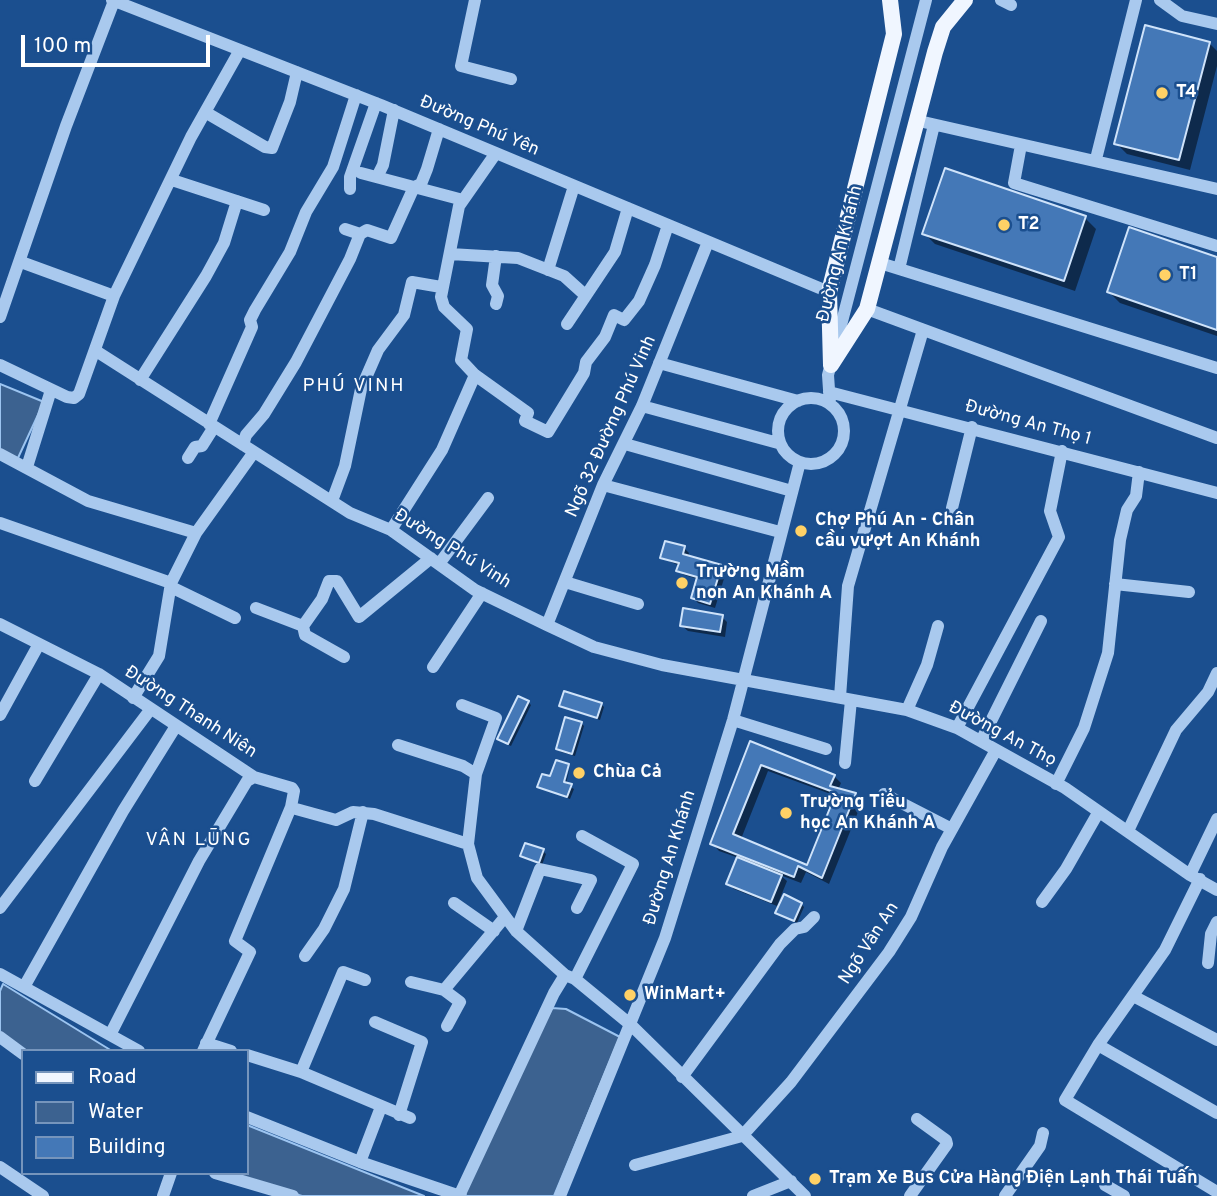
<!DOCTYPE html>
<html>
<head>
<meta charset="utf-8">
<style>
  body { margin:0 }
  #map { position:relative; width:1217px; height:1196px; overflow:hidden; background:#1b4f8f; font-family:Overpass,sans-serif }
  canvas { display:block }
  .legend { position:absolute; left:21px; top:1049px; width:228px; height:126px; box-sizing:border-box; background:#1b4f8f; border:2px solid #7695bc; margin:0; padding:9px 12px; list-style:none; font-size:21px; color:#fff }
  .legend li { display:flex; align-items:center; gap:14px; height:35px }
  .legend b { width:35px; border:2px solid #7695bc }
  .scale { position:absolute; left:21px; top:35px; width:189px; height:32px; box-sizing:border-box; border:4px solid #fff; border-top:0; padding-left:9px; font-size:21px; line-height:24px; white-space:nowrap; color:#fff; -webkit-text-stroke:5px #1b4f8f; paint-order:stroke }
</style>
</head>
<body>
<div id="map">
<canvas width="1217" height="1196"></canvas>
<ul class="legend">
<li><b style="height:9px;background:#f0f6ff"></b>Road</li>
<li><b style="height:19px;background:#3c6290"></b>Water</li>
<li><b style="height:19px;background:#4478b7"></b>Building</li>
</ul>
<div class="scale">100 m</div>
</div>
<script>
const c = document.querySelector('canvas').getContext('2d');
c.lineJoin = 'round';
function paint(path, color) { c.fillStyle = color; c.fill(path, 'evenodd'); }
const toPath = rows => new Path2D(rows.map(r => 'M' + r).join(''));
function strokePath(path, color, width, dash) { c.strokeStyle = color; c.lineWidth = width; c.lineCap = dash ? 'butt' : 'round'; c.setLineDash(dash || []); c.stroke(path); }
function write(font, color, halo, rows, align = 'center') {
  c.font = font + ' Overpass,sans-serif'; c.lineWidth = 5; c.setLineDash([]); c.textBaseline = 'middle'; c.strokeStyle = halo; c.fillStyle = color; for (const [text, x, y, turn = 0] of rows) {
    c.save(); c.translate(x, y); c.rotate((+turn || 0) * Math.PI / 180); c.textAlign = isNaN(turn) ? turn : align; if (halo) c.strokeText(text, 0, 0); c.fillText(text, 0, 0); c.restore();
  }
}
const water = toPath([
  [0,384,44,402,17,460,0,451,0,384],
  [3,984,112,1051,23,1051,0,1038,0,991,3,984],
  [552,1008,566,1009,620,1037,554,1196,466,1196,464,1187,552,1008],
  [247,1125,424,1196,302,1196,227,1173,247,1173,247,1125]
]);
paint(water, '#3c6290');
strokePath(water, '#9cc4f0', 2);
paint(toPath([
  [1209,43,1217,51,1217,66,1190,170,1127,154,1116,143],
  [946,171,1085,218,1096,229,1075,291,935,244,924,233],
  [1217,259,1217,336,1120,303,1109,292],
  [684,548,689,553,688,557,721,567,726,572,715,608,698,603,693,597,698,579,684,575,678,570,680,566,662,558],
  [722,617,727,622,725,637,688,631,682,626],
  [528,702,531,705,511,746,502,742,499,738],
  [601,704,604,707,600,720,561,706],
  [581,723,584,726,575,756,561,752,558,749],
  [751,744,834,776,841,783,838,790,855,795,862,802,829,884,806,872,801,883,780,875,787,881,777,906,734,889,728,884,739,858,719,851,712,843],
  [768,771,836,796,808,868,741,839],
  [570,767,566,784,574,789,570,799,539,787,563,790],
  [543,851,546,854,542,865,522,856],
  [801,904,804,907,797,923,777,912]
]), '#0007');
const building = toPath([
  [1145,25,1210,42,1179,160,1114,144,1145,25],
  [945,168,1086,216,1064,281,922,234,945,168],
  [1129,227,1217,257,1217,330,1107,292,1129,227],
  [665,541,685,546,683,554,722,565,710,604,691,598,697,577,676,571,679,563,660,558,665,541],
  [683,608,723,615,720,632,680,626,683,608],
  [564,691,602,703,597,718,559,706,564,691],
  [518,696,529,701,508,744,497,739,518,696],
  [565,717,582,722,572,754,556,749,565,717],
  [750,741,835,775,830,786,856,793,822,878,798,866,794,877,710,844,750,741],
  [761,765,836,793,807,865,733,834,761,765],
  [556,760,569,764,564,782,572,784,567,797,537,787,542,774,550,776,556,760],
  [525,843,544,849,539,863,520,856,525,843],
  [737,857,782,875,771,902,726,884,737,857],
  [784,894,802,903,794,921,775,913,784,894]
]);
paint(building, '#4478b7');
strokePath(building, '#cfe3fa', 2);
strokePath(toPath([
  [112,0,381,105,829,292],
  [475,0,461,66,511,79],
  [1001,0,1011,5],
  [1160,0,1182,16,1217,24],
  [205,112,265,147,272,148,290,102,297,72],
  [919,121,1217,189],
  [1021,145,1014,183,1217,246],
  [496,153,459,206,441,297,444,307,467,329,461,360,475,375,528,413,525,421,548,432,584,373,586,362,605,337,614,315,624,320,639,301,655,265,668,225],
  [1096,159,1136,0],
  [361,173,463,200],
  [377,177,383,165,394,110],
  [172,180,264,210],
  [350,189,350,177,376,103],
  [345,229,360,234,367,230,391,238,414,187,421,184,427,169,439,129],
  [450,254,518,258,564,276,585,295],
  [21,262,114,296],
  [880,263,1217,368],
  [899,269,934,125],
  [548,270,574,186],
  [496,304,498,296,492,285,496,256],
  [867,309,1217,438],
  [0,317,66,126,114,1],
  [567,324,615,252,628,208],
  [96,351,350,513,391,530,475,590,547,625,594,647,662,665,907,710,957,728,1065,788,1190,875,1217,890],
  [659,363,798,401],
  [0,365,67,397,74,398,79,394,114,296,191,137,240,50],
  [140,380,206,276,224,243,237,201],
  [829,392,1217,493],
  '778 431a33 33 0 1 1 66 0a33 33 0 1 1-66 0Z',
  [830,404,828,375,926,0],
  [642,406,778,443],
  [209,424,252,327,250,320,255,310,290,252,306,212,333,167,356,95],
  [625,444,792,491],
  [243,445,246,435,264,414,296,362,350,259,360,234],
  [0,454,88,501,196,533],
  [188,458,195,447,202,446,214,427],
  [27,467,51,390],
  [603,485,780,532],
  [332,501,345,466,361,389,378,350,404,315,412,282,441,287],
  [952,508,972,427],
  [0,523,171,583],
  [391,530,442,450,475,375],
  [439,564,488,498],
  [565,582,638,604],
  [1115,584,1189,592],
  [171,587,235,618],
  [256,608,303,626],
  [0,624,99,674,254,777,292,788,294,791,291,807,296,809,336,820,353,812,374,814,468,844],
  [547,625,603,485,642,406,708,242],
  [344,657,305,635,303,626,322,599,329,581,337,581,359,617,431,558],
  [433,667,482,593],
  [840,697,848,586,923,330],
  [133,698,159,656,171,583,196,533,254,452],
  [462,705,496,718,476,774,468,844,477,878,516,931,565,975,575,979,631,1025,805,1196],
  [907,710,927,665,938,626],
  [0,715,39,644],
  [733,720,826,749],
  [957,728,1059,537,1050,511,1062,451],
  [981,741,1041,621],
  [398,745,463,766,476,774],
  [845,763,851,700],
  [35,781,99,674],
  [1056,784,1084,728,1108,653,1120,540,1127,510,1136,496,1139,472],
  [884,794,952,829],
  [1128,831,1176,730,1208,692,1217,673],
  [1190,875,1217,819],
  [1200,879,1165,950,1098,1045,1065,1100,1217,1192],
  [1042,902,1066,869,1098,813],
  [454,903,494,931],
  [0,908,150,710],
  [516,931,540,869,591,880,577,908],
  [305,956,324,929,344,889,363,812],
  [1208,963,1211,934,1217,922],
  [0,974,139,1051],
  [575,979,633,864,582,836],
  [411,982,444,990],
  [24,987,123,811,176,726],
  [1135,997,1217,1040],
  [375,1022,422,1042,399,1115],
  [447,1026,460,1002,444,990,505,917],
  [110,1035,199,861,247,781,254,777],
  [0,1037,23,1054],
  [206,1043,231,1051],
  [1098,1045,1217,1113],
  [203,1051,250,952,235,941,291,807],
  [247,1055,301,1072,410,1118],
  [301,1072,343,972,365,980],
  [682,1077,780,944,795,929,804,927,814,917],
  [247,1117,360,1162,460,1196],
  [360,1162,381,1107],
  [635,1165,742,1136,791,1082,889,952,911,917,942,847,996,750],
  [0,1167,43,1196],
  [215,1173,293,1196],
  [1105,1185,1124,1196],
  [163,1196,171,1173],
  [459,1196,554,993,565,975],
  [560,1196,665,938,733,720,800,462],
  [753,1196,791,1181],
  [910,1196,947,1144,946,1140,917,1119],
  [1005,1196,1040,1146,1043,1133]
]), '#a9c9ee', 12);
strokePath(toPath([
  [831,365,867,309,935,52,943,27,965,0],
  [831,365,829,292,894,34,890,0]
]), '#f0f6ff', 16);
for (const [x, y, r, color] of [
  [1162,93,7,"#ffd166"],
  [1004,225,7,"#ffd166"],
  [1165,275,7,"#ffd166"],
  [801,531,7,"#ffd166"],
  [682,583,7,"#ffd166"],
  [579,773,7,"#ffd166"],
  [786,813,7,"#ffd166"],
  [630,995,7,"#ffd166"],
  [815,1179,7,"#ffd166"]
]) { const dot = new Path2D(); dot.arc(x, y, r, 0, 2 * Math.PI); c.fillStyle = color; c.fill(dot); strokePath(dot, '#1b4f8f', 2.5); }
write('bold 18px', '#fff', '#1b4f8f', [
  ["T4",1176,93],
  ["T2",1018,225],
  ["T1",1179,275],
  ["Chợ Phú An - Chân",815,521],
  ["cầu vượt An Khánh",815,542],
  ["Trường Mầm",696,573],
  ["non An Khánh A",696,594],
  ["Chùa Cả",593,773],
  ["Trường Tiểu",800,803],
  ["học An Khánh A",800,824],
  ["WinMart+",644,995],
  ["Trạm Xe Bus Cửa Hàng Điện Lạnh Thái Tuấn",829,1179]
], 'left');
write('18px', '#fff', '#1b4f8f', [
  ["Đường Phú Yên",479,127,23],
  ["Đường An Khánh",841,254,-76],
  ["Đường An Thọ 1",1028,424,15],
  ["Ngõ 32 Đường Phú Vinh",612,427,-66],
  ["Đường Phú Vinh",452,550,32],
  ["Đường Thanh Niên",190,713,33],
  ["Đường An Thọ",1002,735,28],
  ["Đường An Khánh",671,858,-73],
  ["Ngõ Vân An",870,944,-57]
]);
c.letterSpacing = '2px';
write('19px', '#fff', '#1b4f8f', [
  ["PHÚ VINH",354,387],
  ["VÂN LŨNG",199,841]
]);
c.letterSpacing = '0px';
</script>
</body>
</html>
